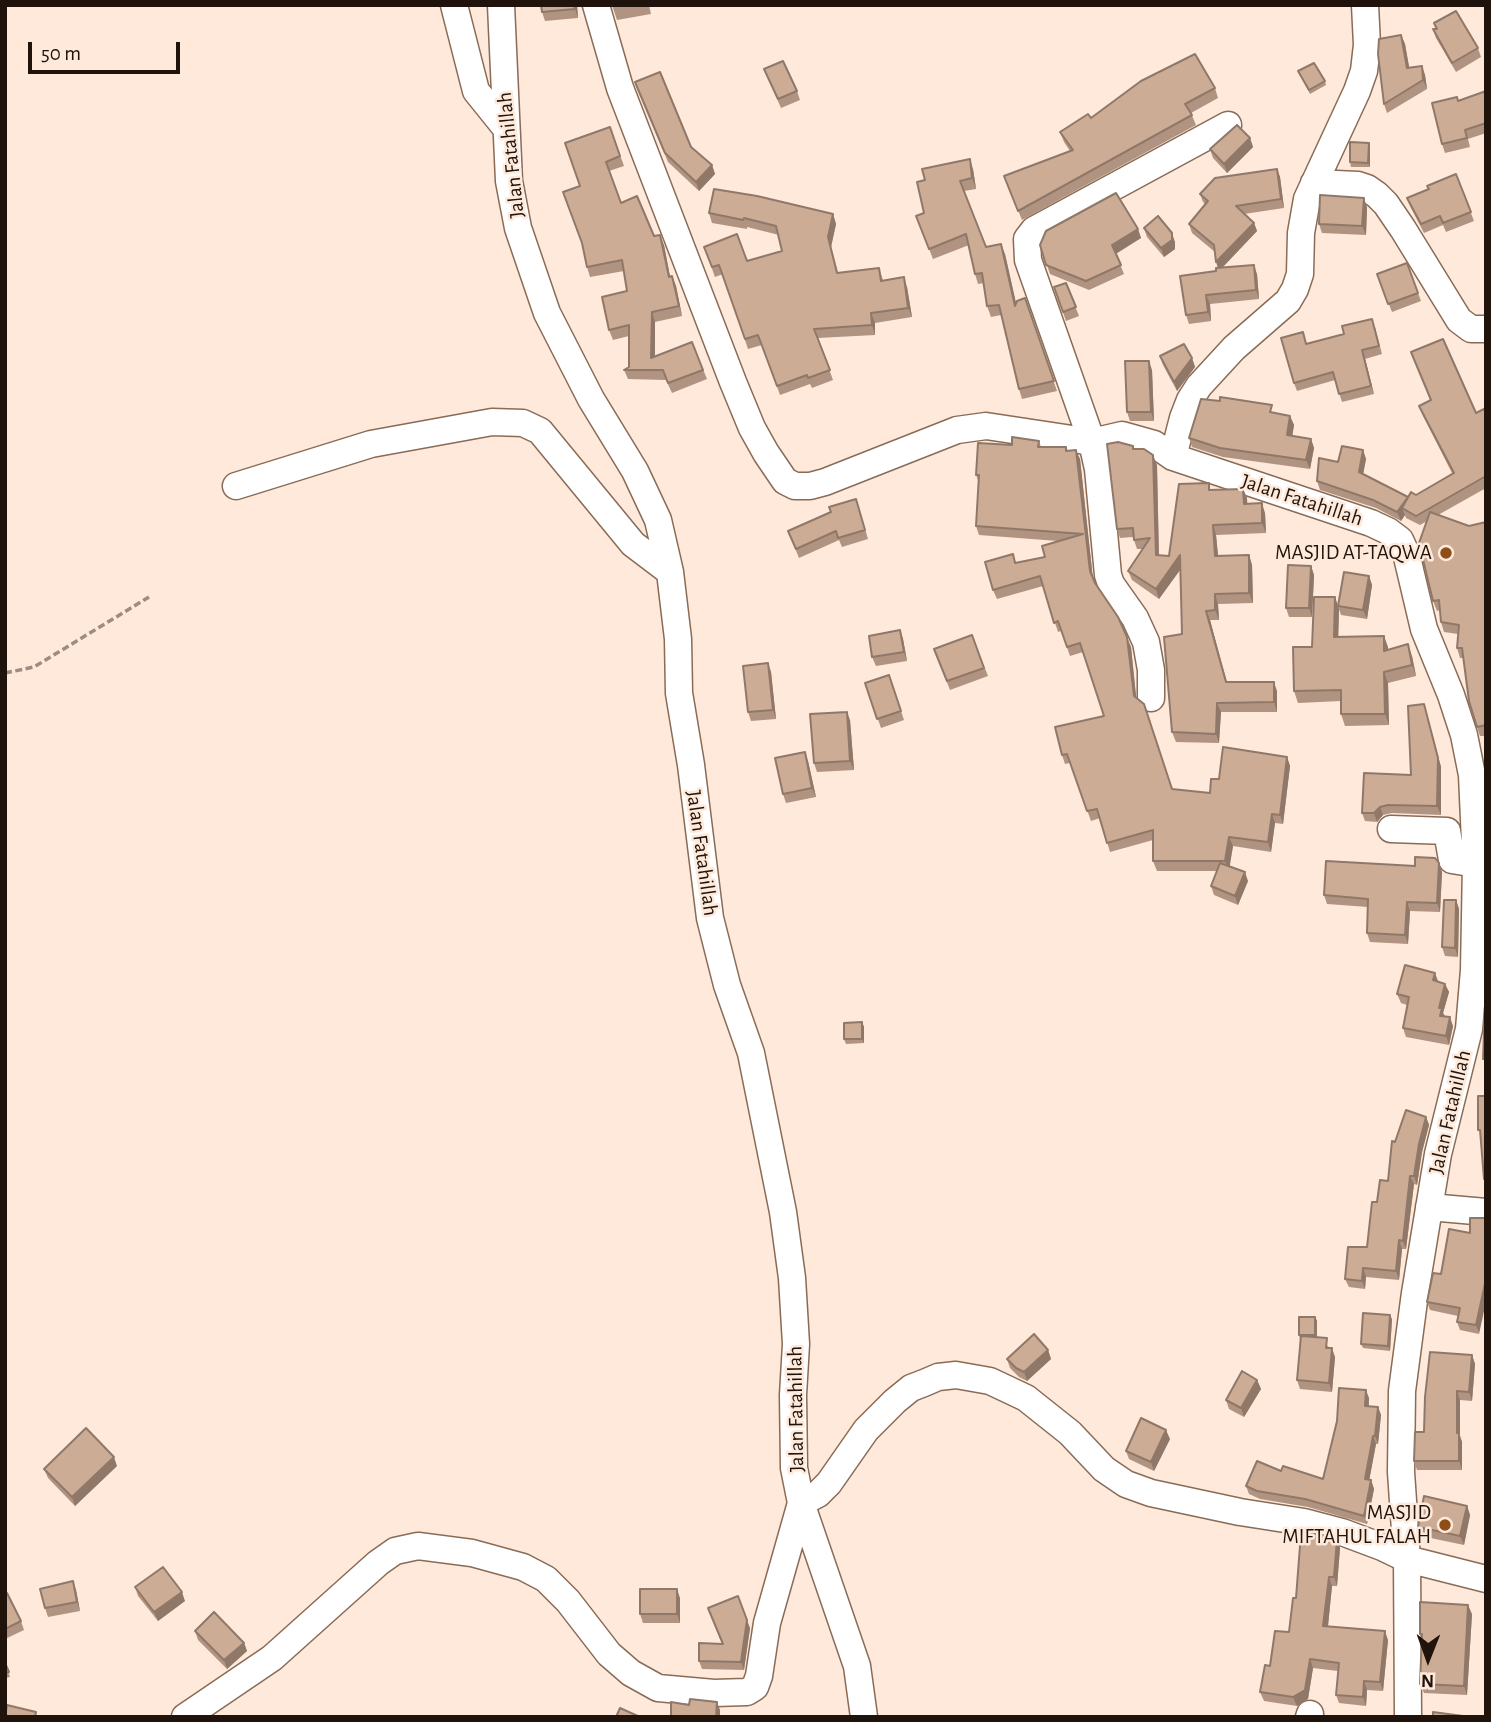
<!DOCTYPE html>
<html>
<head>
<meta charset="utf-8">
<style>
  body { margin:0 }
  #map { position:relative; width:1491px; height:1722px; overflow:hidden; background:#fee9db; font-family:"Alegreya Sans",sans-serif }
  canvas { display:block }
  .frame { position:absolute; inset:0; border:7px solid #1f130b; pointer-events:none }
  .north { position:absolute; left:1393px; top:1624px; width:70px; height:70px; -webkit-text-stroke:5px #fee9db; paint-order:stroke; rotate:181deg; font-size:19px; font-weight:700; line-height:28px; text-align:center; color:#1f130b }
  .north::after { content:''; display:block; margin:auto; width:24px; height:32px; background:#1f130b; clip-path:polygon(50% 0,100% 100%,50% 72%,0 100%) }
  .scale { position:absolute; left:28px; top:42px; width:152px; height:32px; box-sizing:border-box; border:4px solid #1f130b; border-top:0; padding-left:9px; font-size:21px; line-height:24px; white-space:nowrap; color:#1f130b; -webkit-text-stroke:5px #fee9db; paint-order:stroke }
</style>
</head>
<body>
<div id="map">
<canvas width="1491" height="1722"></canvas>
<div class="frame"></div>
<div class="north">N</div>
<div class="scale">50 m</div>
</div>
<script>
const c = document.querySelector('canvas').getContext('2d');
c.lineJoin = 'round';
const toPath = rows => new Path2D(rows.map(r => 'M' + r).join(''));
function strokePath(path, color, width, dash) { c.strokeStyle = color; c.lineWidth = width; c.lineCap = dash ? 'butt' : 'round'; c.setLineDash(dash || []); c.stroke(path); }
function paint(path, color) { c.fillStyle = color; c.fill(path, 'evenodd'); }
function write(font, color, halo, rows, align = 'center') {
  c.font = font + ' "Alegreya Sans",sans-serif'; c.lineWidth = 5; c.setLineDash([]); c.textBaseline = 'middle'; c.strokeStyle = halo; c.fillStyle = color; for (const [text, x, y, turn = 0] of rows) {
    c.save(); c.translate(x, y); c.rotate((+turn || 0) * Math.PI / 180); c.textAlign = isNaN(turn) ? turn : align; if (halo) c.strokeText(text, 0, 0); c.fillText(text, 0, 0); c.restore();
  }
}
const minor = toPath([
  [454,5,476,91,505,127],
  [501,5,509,181,518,228,547,313,591,399,635,471,658,520,670,572,678,639,679,693,691,765,710,918,727,985,751,1053,783,1212,792,1278,796,1344,793,1395,794,1468,801,1503,857,1666,864,1717],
  [596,5,620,88,733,382,752,428,766,453,785,481,795,486,810,486,825,482,957,430,986,426,1092,442,1122,435,1154,444,1173,457,1371,523,1388,531,1400,540,1406,553,1424,629,1451,695,1464,735,1472,775,1476,864,1474,970,1469,1029,1438,1154,1415,1293,1402,1391,1401,1472,1407,1559,1408,1717],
  [1314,183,1358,185,1367,188,1377,195,1386,204,1403,229,1459,320,1471,329,1486,329],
  [1173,457,1183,418,1190,400,1199,386,1234,348,1288,301,1295,289,1300,274,1301,233,1307,199,1357,91,1364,71,1367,45,1365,5],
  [236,486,371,444,492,422,523,423,540,431,633,544,670,572],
  [1151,698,1151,670,1146,642,1135,618,1111,584,1108,575,1098,469,1092,442,1028,260,1027,239,1034,230,1228,125],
  [1391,829,1447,831,1452,860,1476,864],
  [1429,1207,1486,1212],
  [185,1717,272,1658,378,1563,395,1551,418,1546,472,1553,523,1567,546,1579,568,1601,609,1654,631,1673,658,1688,714,1693,747,1692,755,1687,759,1676,767,1623,801,1503,818,1494,829,1483,866,1430,895,1401,911,1388,924,1383,938,1377,956,1375,990,1381,1026,1398,1070,1433,1104,1469,1126,1484,1151,1493,1240,1512,1304,1522,1342,1532,1382,1547,1407,1559,1486,1579],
  [1309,1717,1310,1714]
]);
strokePath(minor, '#896b56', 29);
strokePath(toPath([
  [5,673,34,667,149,597]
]), '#9d8c81', 3.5, [7, 3.5]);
strokePath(minor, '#fff', 26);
paint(toPath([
  [541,5,577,5,578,18,545,21,542,12],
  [612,5,649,5,651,14,617,20],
  [1434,23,1478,48,1481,57,1456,72,1436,38,1433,29,1436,29],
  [1401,35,1405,44,1409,68,1422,66,1425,75,1427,89,1387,113,1384,104],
  [764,69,797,91,800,100,781,108],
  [1298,71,1325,81,1326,85,1310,94],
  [1215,88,1218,98,1191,113,1196,125,1022,220,1004,176,1070,151,1064,142,1060,132,1091,118],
  [638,91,691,147,712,165,715,174,699,191,668,162],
  [1486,91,1486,133,1468,139,1470,147,1445,153,1442,144,1458,101],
  [610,127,624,166,609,171,621,203,664,245,670,277,672,276,676,286,682,316,655,322,655,357,692,342,707,379,672,393,666,380,628,379,624,370,629,367,629,336,613,340,609,330,627,291,624,271,590,277,587,267],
  [1250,138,1253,147,1227,173,1213,158,1210,149],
  [1370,147,1370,167,1351,167,1350,162],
  [973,169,976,189,964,191,986,247,1005,254,1016,304,1025,298,1057,391,1022,399,1019,389,1001,315,991,317,987,306,984,283,978,284,975,274,969,245,933,259,916,216,924,213],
  [1277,169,1280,177,1284,208,1244,214,1254,223,1257,231,1222,268,1257,274,1259,299,1210,304,1211,321,1189,324,1186,315,1218,268,1215,252,1192,233,1189,224,1206,205,1203,202,1200,194],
  [1456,174,1474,221,1446,232,1443,225,1424,233,1410,206,1407,198,1429,189],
  [1367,207,1366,235,1322,233,1319,224],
  [709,213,833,214,836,224,831,247,838,273,879,268,883,280,907,287,912,317,875,323,875,335,818,338,833,380,812,388,810,384,780,395,762,345,748,349,723,274,715,277,704,247,747,261,782,251,779,235,747,227,747,229,712,223],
  [1144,228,1175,242,1175,249,1164,257,1147,237],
  [1138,229,1141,238,1116,254,1124,274,1089,290,1050,274,1040,245],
  [1407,263,1421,301,1392,312,1377,274],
  [1066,283,1079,316,1066,321,1054,287],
  [1375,327,1382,354,1365,359,1374,394,1342,402,1335,380,1297,391,1294,383,1306,344],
  [1411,352,1476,413,1486,408,1486,488,1438,515,1469,526,1486,522,1486,736,1480,736,1477,727,1464,658,1460,658,1457,648,1458,634,1444,632,1441,622,1440,610,1437,611,1433,601,1427,521,1420,525,1406,518,1405,515,1401,521,1376,508,1320,490,1317,481,1338,462,1363,450,1366,459,1363,474,1408,497,1416,495,1452,473,1423,416,1419,406,1431,401],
  [1160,356,1192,358,1195,367,1177,391,1163,365],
  [1152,370,1154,421,1130,421,1127,412],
  [1275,413,1290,416,1294,425,1292,436,1311,439,1314,448,1310,469,1223,457,1192,447,1189,438],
  [1039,441,1041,447,1066,447,1068,451,1080,459,1093,579,1131,647,1136,698,1173,789,1210,793,1219,779,1287,757,1290,766,1283,824,1275,823,1271,852,1233,846,1229,866,1248,881,1238,905,1214,895,1211,886,1217,871,1157,871,1153,861,1153,840,1110,852,1100,818,1091,821,1070,763,1065,764,1062,755,1104,716,1083,652,1070,656,1061,631,1058,632,1043,586,997,599,993,590,1013,554,1016,563,1045,557,1058,541,979,535,976,526,979,483,976,475,1012,445],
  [1134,449,1157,465,1159,555,1169,556,1211,490,1243,489,1247,498,1247,504,1265,513,1266,533,1216,535,1218,556,1249,555,1252,565,1253,603,1218,604,1219,620,1210,620,1227,682,1277,691,1277,712,1221,712,1219,743,1176,742,1172,732,1182,634,1181,569,1159,599,1132,580,1128,571,1144,549,1137,549,1133,537,1120,538,1117,529],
  [859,508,868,539,842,547,839,540,799,558,788,531],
  [1311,566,1314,575,1312,617,1289,617,1286,608],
  [1369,576,1372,585,1367,619,1341,615,1338,606],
  [1335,597,1339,609,1338,636,1384,636,1388,650,1412,656,1416,676,1388,683,1389,725,1345,726,1341,714,1341,701,1298,703,1294,691,1312,647],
  [900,630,903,639,907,661,876,666,872,657],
  [972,635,988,676,950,690,934,649],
  [768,663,771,672,776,719,751,721,748,712],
  [889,675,904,720,881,728,865,683],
  [1424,704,1441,767,1441,815,1392,813,1383,815,1377,822,1365,821,1362,813,1411,775],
  [850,720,854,770,817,772,814,763],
  [808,761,816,797,786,803,783,794],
  [1439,863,1442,872,1440,912,1410,911,1408,944,1370,942,1367,933,1368,907,1327,904,1324,895,1415,866],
  [1456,900,1459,909,1458,957,1445,956,1442,947],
  [1438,982,1445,984,1449,992,1443,1013,1445,1016,1453,1026,1449,1045,1406,1037,1403,1028,1407,1005,1401,1003,1397,994],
  [862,1022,864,1027,864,1043,846,1044,844,1039],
  [1426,1117,1429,1125,1422,1152,1417,1185,1414,1184,1406,1249,1402,1249,1399,1280,1366,1277,1365,1289,1349,1287,1345,1279,1367,1247,1377,1202,1388,1181,1395,1142],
  [1449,1229,1479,1334,1460,1330,1457,1322,1458,1316,1430,1310,1427,1302,1441,1274],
  [1315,1317,1317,1321,1317,1337,1330,1348,1335,1357,1332,1392,1300,1389,1297,1380,1300,1340,1299,1335],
  [1392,1319,1390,1351,1363,1348,1361,1344],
  [1048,1350,1051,1359,1027,1381,1019,1377,1010,1368,1007,1359],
  [1472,1355,1475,1364,1472,1401,1460,1400,1460,1436,1462,1442,1462,1470,1417,1470,1414,1461,1424,1432],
  [1257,1380,1261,1389,1244,1417,1229,1409,1226,1400],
  [1369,1398,1369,1406,1378,1407,1381,1415,1378,1444,1376,1444,1369,1480,1371,1480,1374,1489,1367,1524,1308,1507,1260,1499,1249,1494,1246,1486,1281,1471,1323,1479],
  [1170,1439,1154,1471,1129,1459,1126,1451],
  [117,1466,75,1506,48,1478,44,1469],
  [1467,1506,1470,1515,1464,1545,1421,1536,1418,1527],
  [1337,1539,1340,1548,1337,1586,1332,1586,1328,1626,1388,1640,1383,1691,1367,1690,1366,1706,1339,1703,1336,1695,1338,1671,1313,1668,1308,1699,1297,1706,1264,1701,1260,1692,1270,1666,1289,1632,1296,1598],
  [135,1587,185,1601,158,1621,138,1596],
  [76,1590,80,1611,48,1617,45,1608],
  [5,1594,21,1621,24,1630,5,1639],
  [680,1598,680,1623,643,1623,640,1614],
  [1472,1614,1467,1695,1424,1693,1420,1684,1422,1638,1420,1634],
  [750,1628,744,1670,702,1669,699,1661],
  [195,1631,244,1643,247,1651,227,1669,198,1640],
  [5,1663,10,1677,5,1678]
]), '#b09481');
paint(toPath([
  [574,5,577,5,578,18,575,9],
  [1401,35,1405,44,1411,77,1407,68],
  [1422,66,1425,75,1427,89,1423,80],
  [1250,138,1253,147,1227,173,1224,164],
  [1369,143,1370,147,1370,167,1368,163],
  [970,159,973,169,976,189,972,178],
  [712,165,715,174,699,191,696,182],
  [1277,169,1280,177,1284,208,1281,199],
  [1364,198,1367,207,1366,235,1362,226],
  [833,214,836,224,831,247,841,283,828,237],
  [1254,223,1257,231,1219,271,1216,262],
  [1138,229,1141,238,1115,254,1112,245],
  [1172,233,1175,242,1175,249,1164,257,1161,248],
  [660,235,664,245,672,287,669,277],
  [1001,244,1005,254,1019,316,1015,306],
  [1254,265,1257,274,1259,299,1256,290],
  [672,276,676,286,682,316,679,306],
  [904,277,907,287,912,317,908,308],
  [1206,295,1210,304,1211,321,1208,312],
  [652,312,655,322,655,368,651,358],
  [871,313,875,323,875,335,872,325],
  [1362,350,1365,359,1374,394,1371,386],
  [1192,358,1195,367,1177,391,1174,382],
  [1149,361,1152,370,1154,421,1151,412],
  [1290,416,1294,425,1291,444,1287,435],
  [1311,439,1314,448,1310,469,1306,460],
  [1076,450,1080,459,1093,580,1090,571],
  [1363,450,1366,459,1362,480,1359,472],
  [1153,455,1157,465,1159,565,1156,555],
  [1243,489,1247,498,1248,513,1244,504],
  [1409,497,1402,508,1405,515,1401,521,1397,512],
  [1262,503,1265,513,1266,533,1262,523],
  [1213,525,1216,535,1219,565,1215,556],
  [1180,555,1184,564,1159,599,1156,589],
  [1249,555,1252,565,1253,603,1249,593],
  [1311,566,1314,575,1312,617,1309,608],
  [1369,576,1372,585,1367,619,1363,610],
  [1215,594,1218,604,1219,620,1215,610],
  [1335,597,1339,609,1338,648,1334,637],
  [1206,611,1210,620,1229,692,1226,682],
  [900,630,903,639,907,661,904,652],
  [1384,636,1388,647,1388,662,1384,651],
  [1127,637,1131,647,1137,705,1134,696],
  [1408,644,1412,656,1416,676,1412,665],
  [768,663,771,672,776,719,773,710],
  [1384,672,1388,683,1389,725,1385,714],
  [1274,682,1277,691,1277,712,1274,702],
  [1217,703,1221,712,1219,743,1216,734],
  [1424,704,1441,767,1441,815,1437,806],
  [847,712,850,720,854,770,850,761],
  [805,752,808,761,816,797,812,788],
  [1287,757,1290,766,1283,824,1280,815],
  [1380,807,1383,815,1377,822,1374,813],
  [1272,814,1275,823,1271,852,1268,842],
  [1229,837,1233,846,1229,871,1225,861],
  [1439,863,1442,872,1440,912,1437,903],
  [1245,872,1248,881,1238,905,1235,896],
  [1456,900,1459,909,1458,957,1455,948],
  [1407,902,1410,911,1408,944,1405,935],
  [1435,973,1438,981,1433,980],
  [1445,984,1449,992,1443,1013,1445,1017,1440,1016,1439,1008],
  [1450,1017,1453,1026,1449,1045,1446,1036],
  [862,1022,864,1027,864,1043,862,1039],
  [1426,1117,1429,1125,1422,1152,1417,1185,1414,1176,1419,1144],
  [1410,1176,1414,1184,1406,1249,1403,1241],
  [1399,1240,1402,1249,1399,1280,1396,1271],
  [1363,1268,1366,1277,1365,1289,1362,1281],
  [1486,1279,1486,1302,1479,1334,1476,1325],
  [1390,1315,1392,1319,1390,1351,1388,1346],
  [1315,1317,1317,1321,1317,1339,1315,1335],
  [1332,1348,1335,1357,1332,1392,1329,1383],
  [1048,1350,1051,1359,1027,1381,1024,1372],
  [1472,1355,1475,1364,1472,1401,1469,1392],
  [1257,1380,1261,1389,1244,1417,1241,1408],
  [1366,1390,1369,1398,1368,1414,1365,1406],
  [1457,1391,1460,1400,1460,1436,1462,1442,1462,1470,1459,1461,1457,1433],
  [1378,1407,1381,1415,1378,1444,1375,1436],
  [1166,1430,1170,1439,1154,1471,1151,1462],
  [1373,1436,1376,1444,1368,1487,1365,1479],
  [114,1457,117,1466,75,1506,72,1497],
  [1371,1480,1374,1489,1367,1524,1364,1516],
  [1467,1506,1470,1515,1464,1545,1460,1536],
  [1337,1539,1340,1548,1337,1586,1334,1577],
  [1329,1577,1332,1586,1327,1635,1323,1626],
  [73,1581,76,1590,80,1611,77,1602],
  [677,1589,680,1598,680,1623,677,1614],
  [182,1592,185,1601,158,1621,154,1612],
  [1468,1605,1472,1614,1467,1695,1464,1686],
  [747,1620,750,1628,744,1670,741,1662],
  [1385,1631,1388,1640,1383,1691,1380,1682],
  [244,1643,247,1651,227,1669,224,1660],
  [1310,1659,1313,1668,1308,1699,1297,1706,1293,1697],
  [1364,1681,1367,1690,1366,1706,1363,1697],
  [717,1702,720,1710,720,1717,716,1717]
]), '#907869');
const building = toPath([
  [541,5,574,5,575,9,542,12,541,5],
  [1456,11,1478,48,1452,63,1433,29,1437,29,1434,23,1456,11],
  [1401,35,1407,68,1422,66,1423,80,1384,104,1378,54,1379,39,1401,35],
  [1195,54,1215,88,1185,104,1192,115,1018,211,1004,176,1073,150,1060,132,1088,114,1091,118,1141,81,1195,54],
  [783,61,797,91,778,99,764,69,783,61],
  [1314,63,1325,81,1309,90,1298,71,1314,63],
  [660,72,691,147,712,165,696,182,665,153,635,82,660,72],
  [1486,91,1486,123,1465,130,1467,138,1442,144,1432,103,1457,97,1458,101,1486,91],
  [1237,125,1250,138,1224,164,1210,149,1237,125],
  [610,127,620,156,606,162,621,203,637,196,654,236,660,235,669,277,672,276,679,306,652,312,651,358,692,342,703,370,668,383,663,370,624,370,629,367,629,325,609,330,602,297,627,291,622,260,587,267,582,243,563,192,580,186,565,143,610,127],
  [1350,142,1369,143,1368,163,1350,162,1350,142],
  [970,159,972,178,960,181,986,247,1001,244,1015,306,1017,301,1025,298,1054,381,1019,389,999,305,987,306,982,273,975,274,966,234,929,249,916,216,924,213,917,182,925,180,922,169,970,159],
  [1277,169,1281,199,1236,206,1254,223,1216,262,1214,245,1189,224,1208,201,1200,194,1215,178,1277,169],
  [1456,174,1471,212,1443,223,1440,216,1421,224,1407,198,1429,189,1427,186,1456,174],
  [714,189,757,196,833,214,828,237,837,273,879,268,881,281,904,277,908,308,871,313,872,325,814,329,830,370,808,378,807,375,777,386,758,335,745,339,719,265,712,267,704,247,737,234,747,261,782,251,776,226,744,218,743,220,709,213,714,189],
  [1116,193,1138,229,1112,245,1121,265,1086,281,1046,265,1040,245,1046,231,1116,193],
  [1320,195,1364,198,1362,226,1319,224,1320,195],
  [1158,216,1172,233,1172,240,1161,248,1144,228,1158,216],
  [1407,263,1418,293,1388,304,1377,274,1407,263],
  [1254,265,1256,290,1206,295,1208,312,1186,315,1180,276,1216,271,1216,268,1254,265],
  [1066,283,1076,307,1063,312,1054,287,1066,283],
  [1372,319,1379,346,1362,350,1371,386,1339,394,1333,372,1294,383,1281,338,1303,332,1306,344,1344,334,1342,326,1372,319],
  [1443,339,1476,413,1486,408,1486,476,1416,516,1402,508,1411,492,1416,495,1454,473,1419,406,1431,400,1411,352,1443,339],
  [1184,344,1192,358,1174,382,1160,356,1184,344],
  [1125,361,1149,361,1151,412,1127,412,1125,361],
  [1220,397,1272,405,1270,412,1290,416,1287,435,1311,439,1306,460,1220,448,1189,438,1201,399,1220,401,1220,397],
  [1012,437,1039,441,1038,447,1066,447,1066,451,1076,450,1090,571,1095,583,1118,617,1127,637,1134,696,1144,704,1172,789,1210,793,1211,779,1219,779,1223,747,1287,757,1280,815,1272,814,1268,842,1229,837,1225,861,1153,861,1153,830,1107,843,1097,809,1087,811,1067,754,1062,755,1055,727,1104,716,1080,643,1067,647,1058,621,1054,623,1040,576,993,590,985,562,1013,554,1015,563,1045,557,1042,546,1083,534,976,526,979,475,976,475,978,443,1012,445,1012,437],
  [1118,442,1133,446,1133,449,1144,449,1153,455,1156,555,1169,556,1179,484,1209,483,1209,490,1243,489,1244,504,1262,503,1262,523,1213,525,1215,556,1249,555,1249,593,1215,594,1215,610,1206,611,1226,682,1274,682,1274,702,1217,703,1216,734,1172,732,1164,637,1182,634,1180,555,1156,589,1128,571,1150,538,1134,540,1133,528,1117,529,1107,444,1118,442],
  [1342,446,1363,450,1359,472,1408,497,1397,512,1373,500,1317,481,1319,458,1338,462,1342,446],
  [856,499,865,530,838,538,836,531,796,549,788,531,831,512,829,507,856,499],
  [1430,512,1469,526,1486,522,1486,725,1477,727,1469,701,1462,648,1457,648,1459,625,1441,622,1439,600,1433,601,1419,543,1430,512],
  [1288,565,1311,566,1309,608,1286,608,1288,565],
  [1344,572,1369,576,1363,610,1338,606,1344,572],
  [1314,597,1335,597,1334,637,1384,636,1384,651,1408,644,1412,665,1384,672,1385,714,1341,714,1341,690,1294,691,1293,647,1312,647,1314,597],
  [900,630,904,652,872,657,869,636,900,630],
  [972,635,984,668,947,681,934,649,972,635],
  [768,663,773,710,748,712,743,666,768,663],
  [889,675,901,711,877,719,865,683,889,675],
  [1424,704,1438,758,1437,806,1388,805,1380,807,1374,813,1362,813,1364,773,1411,775,1408,706,1424,704],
  [847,712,850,761,814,763,810,714,847,712],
  [805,752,812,788,783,794,775,758,805,752],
  [1415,857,1435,858,1439,863,1437,903,1407,902,1405,935,1367,933,1368,899,1324,895,1326,861,1415,866,1415,857],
  [1220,863,1245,872,1235,896,1211,886,1220,863],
  [1444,900,1456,900,1455,948,1442,947,1444,900],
  [1405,965,1435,973,1433,980,1445,984,1439,1008,1442,1008,1440,1016,1450,1017,1446,1036,1403,1028,1409,997,1397,994,1405,965],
  [1486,979,1486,1059,1483,1059,1486,979],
  [862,1022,862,1039,844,1039,844,1023,862,1022],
  [1478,1096,1486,1096,1486,1179,1484,1179,1480,1130,1478,1130,1478,1096],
  [1406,1110,1426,1117,1419,1144,1414,1176,1410,1176,1403,1241,1399,1240,1396,1271,1363,1268,1362,1281,1345,1279,1348,1247,1367,1247,1372,1202,1377,1202,1380,1180,1388,1181,1392,1141,1395,1142,1406,1110],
  [1470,1218,1486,1218,1486,1279,1476,1325,1457,1322,1460,1308,1427,1302,1433,1273,1441,1274,1449,1229,1470,1233,1470,1218],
  [1363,1313,1390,1315,1388,1346,1361,1344,1363,1313],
  [1299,1317,1315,1317,1315,1335,1299,1335,1299,1317],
  [1034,1334,1048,1350,1024,1372,1016,1368,1007,1359,1034,1334],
  [1301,1336,1327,1338,1326,1348,1332,1348,1329,1383,1297,1380,1301,1336],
  [1430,1352,1472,1355,1469,1392,1457,1391,1457,1433,1459,1433,1459,1461,1414,1461,1415,1432,1424,1432,1425,1397,1430,1352],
  [1242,1371,1257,1380,1241,1408,1226,1400,1242,1371],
  [1339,1388,1366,1390,1365,1406,1378,1407,1375,1436,1373,1436,1365,1479,1371,1480,1364,1516,1305,1499,1257,1491,1246,1486,1257,1461,1281,1471,1283,1466,1323,1479,1337,1421,1339,1388],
  [1141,1418,1166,1430,1151,1462,1126,1451,1141,1418],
  [86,1428,114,1457,72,1497,44,1469,86,1428],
  [1424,1496,1467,1506,1460,1536,1418,1527,1424,1496],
  [1301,1533,1319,1534,1337,1539,1334,1577,1329,1577,1323,1626,1385,1631,1380,1682,1364,1681,1363,1697,1336,1695,1339,1663,1310,1659,1305,1690,1293,1697,1260,1692,1265,1665,1270,1666,1275,1631,1289,1632,1293,1598,1296,1598,1301,1533],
  [163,1567,182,1592,154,1612,135,1587,163,1567],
  [73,1581,77,1602,45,1608,40,1589,73,1581],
  [640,1589,677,1589,677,1614,640,1614,640,1589],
  [7,1593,21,1621,5,1629,5,1594,7,1593],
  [738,1596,747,1620,741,1662,699,1661,699,1643,723,1644,708,1608,738,1596],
  [1420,1602,1468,1605,1464,1686,1420,1684,1422,1634,1420,1634,1420,1602],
  [214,1612,244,1643,224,1660,195,1631,214,1612],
  [5,1663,9,1672,5,1673,5,1663],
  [690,1699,717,1702,716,1717,671,1717,671,1702,689,1705,690,1699],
  [7,1705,36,1712,35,1717,5,1717,7,1705],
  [620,1708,640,1717,616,1717,620,1708],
  [1433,1712,1463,1716,1463,1717,1433,1717,1433,1712]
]);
paint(building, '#cdac96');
strokePath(building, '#907869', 2);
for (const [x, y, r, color] of [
  [1446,553,7,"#8e4e17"],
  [1445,1525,7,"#8e4e17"]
]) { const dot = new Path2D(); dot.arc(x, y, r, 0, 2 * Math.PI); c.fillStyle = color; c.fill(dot); strokePath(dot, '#fee9db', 2.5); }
write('21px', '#1f130b', '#fee9db', [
  ["Jalan Fatahillah",511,155,-96],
  ["Jalan Fatahillah",1302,500,18],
  ["Jalan Fatahillah",702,853,82],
  ["Jalan Fatahillah",1450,1112,-77],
  ["Jalan Fatahillah",796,1409,-91]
]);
write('21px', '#1f130b', '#fee9db', [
  ["MASJID AT-TAQWA",1432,553],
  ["MASJID",1431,1513],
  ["MIFTAHUL FALAH",1431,1537]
], 'right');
</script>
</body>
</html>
